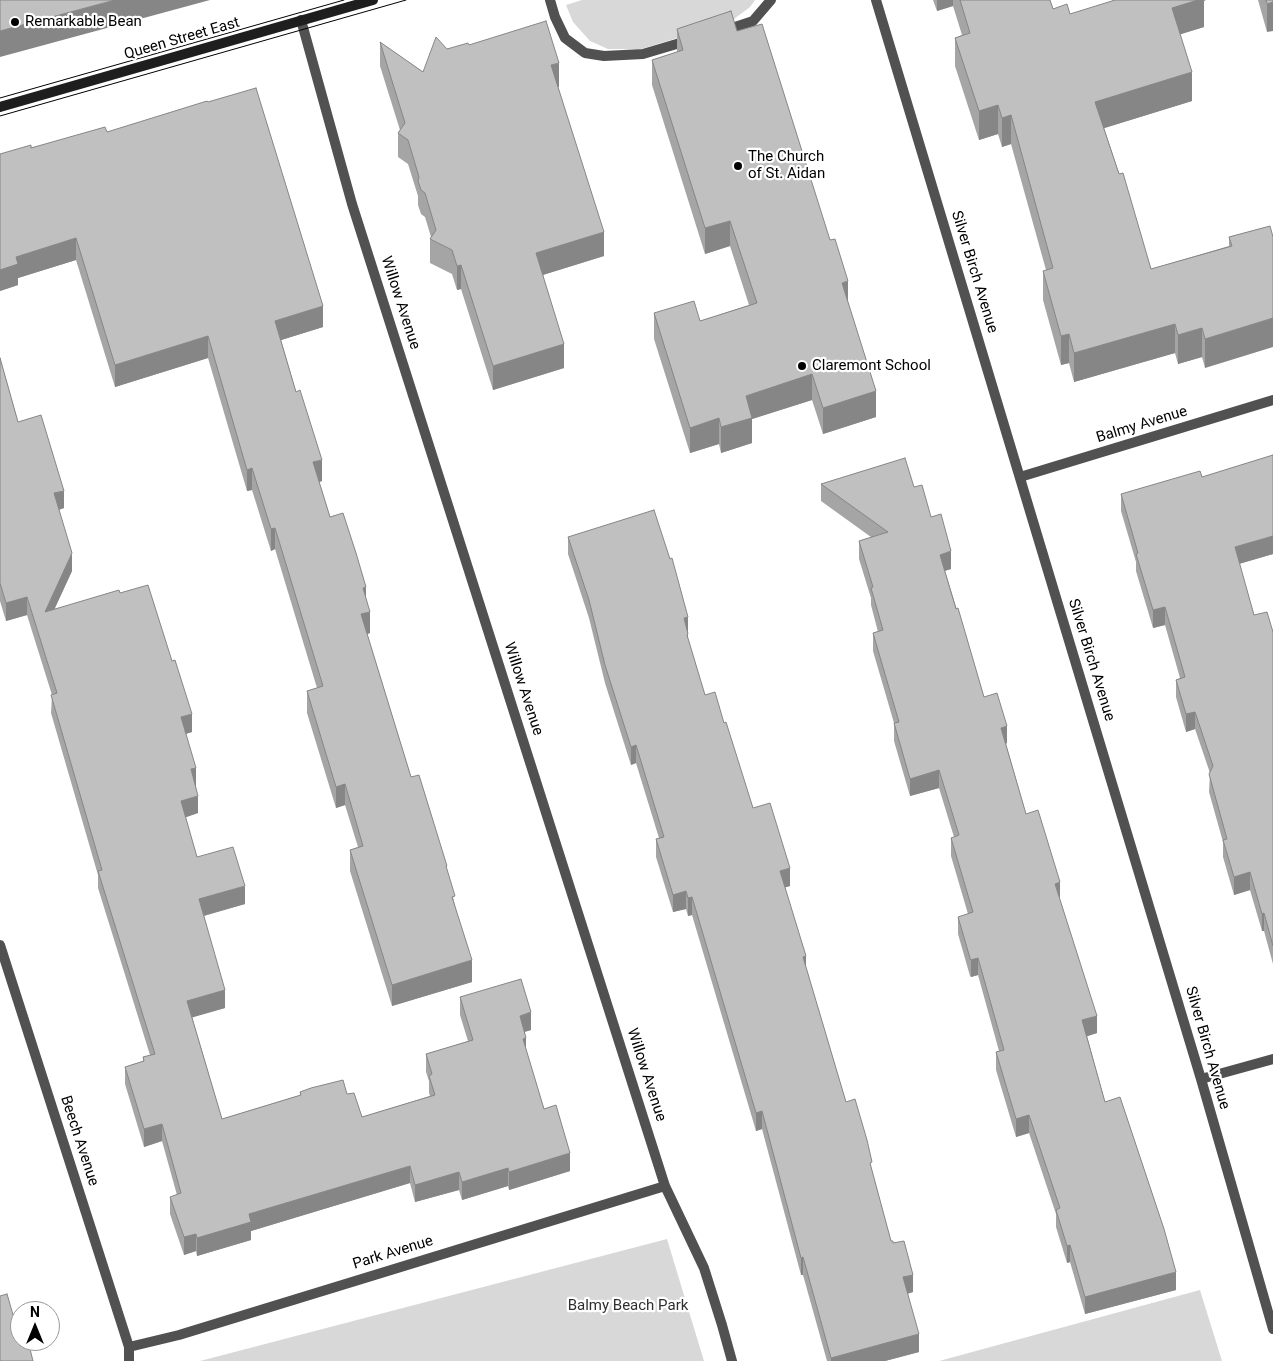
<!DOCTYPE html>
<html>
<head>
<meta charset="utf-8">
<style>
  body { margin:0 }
  #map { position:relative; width:1273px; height:1361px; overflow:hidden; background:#fff; font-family:Roboto,sans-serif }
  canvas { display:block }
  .north { position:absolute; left:10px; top:1301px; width:50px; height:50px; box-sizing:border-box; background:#fff; border:1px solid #999; border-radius:50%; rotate:0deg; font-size:14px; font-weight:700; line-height:20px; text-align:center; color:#000 }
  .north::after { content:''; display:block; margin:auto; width:18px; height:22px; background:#000; clip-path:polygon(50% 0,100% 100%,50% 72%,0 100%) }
</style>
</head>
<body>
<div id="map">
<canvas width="1273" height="1361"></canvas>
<div class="north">N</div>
</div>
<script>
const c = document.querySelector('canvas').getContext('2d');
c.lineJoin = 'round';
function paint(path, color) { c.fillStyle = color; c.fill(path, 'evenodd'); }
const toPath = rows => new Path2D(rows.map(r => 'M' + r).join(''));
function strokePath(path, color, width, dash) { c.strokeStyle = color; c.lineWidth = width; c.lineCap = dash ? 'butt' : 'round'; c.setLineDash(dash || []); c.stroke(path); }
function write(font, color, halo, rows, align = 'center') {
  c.font = font + ' Roboto,sans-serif'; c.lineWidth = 4.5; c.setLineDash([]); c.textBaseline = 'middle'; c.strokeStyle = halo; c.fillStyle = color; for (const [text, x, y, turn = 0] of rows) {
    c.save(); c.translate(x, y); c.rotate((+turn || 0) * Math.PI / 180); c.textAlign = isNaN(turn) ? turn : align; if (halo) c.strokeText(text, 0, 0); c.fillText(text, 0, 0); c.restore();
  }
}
paint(toPath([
  [582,0,755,0,750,7,730,22,641,49,608,49,590,41,573,22,566,5],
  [667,1239,704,1361,200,1361],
  [1200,1290,1222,1361,939,1361]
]), '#d8d8d8');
strokePath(toPath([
  [550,0,555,17,565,38,585,53,604,56,643,54,690,40],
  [723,31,753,21,771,0]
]), '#515151', 10);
strokePath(toPath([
  [876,0,1201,1079,1273,1329],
  [301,20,352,204,665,1186,704,1268,722,1325,732,1361],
  [1020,477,1273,400],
  [0,945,129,1347,129,1361],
  [1201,1079,1273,1059],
  [129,1347,179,1335,665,1186]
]), '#515151', 10);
strokePath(toPath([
  [0,107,373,0]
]), '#1e1e1e', 10);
strokePath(toPath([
  [0,98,344,0],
  [0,116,406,0]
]), '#000', 1);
paint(toPath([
  [933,0,1050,0,1053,9,1070,14,1204,1,1204,27,1180,34,1192,101,1104,128,1151,269,1229,246,1229,237,1270,226,1205,368,1202,357,1178,364,1175,353,1074,382,1069,363,1061,365,1043,300,1043,271,1046,270,1011,144,1002,147,998,134,979,140,955,66,955,38,962,35,953,6,937,11],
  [1258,0,1273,0,1267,32],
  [677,29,737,31,848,302,876,417,823,434,812,400,752,419,752,443,721,453,719,444,690,453,654,339,654,313,700,321,749,305,730,246,705,254,652,85,652,60,677,52],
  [380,42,423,72,447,49,469,45,559,87,558,87,604,256,543,275,564,368,493,390,461,289,457,290,452,274,430,263,430,239,431,237,425,217,421,214,418,205,418,196,408,164,398,157,398,133,400,130,380,66],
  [107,132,323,327,281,340,322,481,319,482,330,517,366,598,370,633,367,634,411,777,447,870,472,982,392,1006,350,871,350,850,358,847,345,805,336,808,307,713,307,691,317,688,275,549,271,551,252,490,247,491,208,358,115,387,76,260,18,278,18,285,0,291,0,154],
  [0,358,18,422,64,508,59,510,72,571,54,609,120,593,192,732,186,734,196,786,198,813,185,817,197,857,245,904,204,916,225,1008,192,1017,222,1119,300,1095,300,1092,347,1094,362,1117,430,1096,429,1093,429,1081,426,1072,426,1054,468,1041,460,1015,460,997,531,1030,525,1032,526,1050,544,1109,570,1171,509,1190,508,1186,462,1200,459,1190,415,1202,410,1183,251,1231,251,1240,197,1256,196,1251,184,1255,170,1214,170,1197,177,1195,162,1141,144,1147,125,1084,125,1067,143,1061,143,1057,150,1055,98,888,98,875,51,713,52,695,27,615,6,621,0,601],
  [1202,477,1273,554,1239,564,1254,615,1273,632,1273,964,1264,931,1262,931,1250,890,1234,895,1223,857,1223,842,1209,792,1210,773,1195,729,1186,732,1176,697,1176,680,1180,678,1165,625,1153,628,1136,571,1136,562,1121,511,1121,494],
  [821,484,914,487,931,517,951,569,945,571,984,697,1007,743,1006,744,1026,814,1060,900,1097,1033,1087,1036,1105,1102,1176,1290,1085,1314,1070,1262,1067,1263,1056,1227,1056,1214,1029,1133,1016,1137,996,1070,996,1052,999,1051,978,975,971,977,970,976,958,934,958,917,968,914,951,856,951,838,954,837,939,788,910,796,894,741,894,723,873,651,873,633,878,632,871,605,871,598,859,559,859,541,871,537,821,501],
  [568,537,688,640,705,695,724,723,753,808,790,886,785,887,806,969,846,1102,872,1171,891,1241,913,1292,907,1294,919,1352,885,1361,827,1361,803,1275,801,1275,762,1129,756,1131,692,915,688,916,686,909,673,912,656,857,656,839,659,838,636,763,631,765,605,683,589,618,568,554]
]), '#a5a5a5');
paint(toPath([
  [115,0,210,0,0,57,0,31],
  [937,0,953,0,953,6,937,11],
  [1197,0,1206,0,1204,1,1204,27,1172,37,1172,8],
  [1273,2,1273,31,1267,32,1267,4],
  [559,63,559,87,551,89,551,65],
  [1192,72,1192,101,1095,131,1095,102],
  [998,105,998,134,979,140,979,111],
  [1011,115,1011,144,1002,147,1002,118],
  [730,221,730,246,705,254,705,228],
  [604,232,604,256,536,277,536,253],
  [76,238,76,260,18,278,18,285,0,291,0,270,16,257],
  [461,265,461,289,457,290,457,266],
  [848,281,848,307,842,283],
  [323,306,323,327,275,342,275,321],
  [1273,318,1273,347,1205,368,1205,339],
  [1175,324,1175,353,1074,382,1074,353],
  [1202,328,1202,357,1178,364,1178,335],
  [1069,334,1069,363,1061,365,1061,336],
  [208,336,208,358,115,387,115,365],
  [564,344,564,368,493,390,493,366],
  [812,374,812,400,752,419,752,443,721,453,721,427,746,396],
  [876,391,876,417,823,434,823,408],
  [719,418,719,444,690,453,690,428],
  [322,460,322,481,313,484,313,462],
  [252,468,252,490,247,491,247,470],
  [64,491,64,508,54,511,54,493],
  [275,528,275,549,271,551,271,529],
  [1273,536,1273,554,1235,565,1235,547],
  [951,551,951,569,940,572,940,555],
  [72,553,72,571,45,630,45,612],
  [366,587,366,609,363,588],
  [27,597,27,615,6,621,6,603],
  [1165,607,1165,625,1153,628,1153,610],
  [370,612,370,633,361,636,361,614],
  [688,617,688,652,684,618],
  [1195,712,1195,729,1186,732,1186,714],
  [192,714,192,732,181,735,181,717],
  [1007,726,1007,743,1001,745,1001,728],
  [636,745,636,763,631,765,631,747],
  [196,768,196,786,191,787,191,769],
  [939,770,939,788,910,796,910,779],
  [345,784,345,805,336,808,336,787],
  [198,796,198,813,181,819,181,801],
  [790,868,790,886,780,889,780,871],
  [1250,872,1250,890,1234,895,1234,877],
  [1060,882,1060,900,1055,884],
  [245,886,245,904,199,917,199,899],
  [686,891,686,909,673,912,673,895],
  [692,897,692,915,688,916,688,898],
  [1264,913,1264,931,1262,931,1262,914],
  [806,956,806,974,803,957],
  [978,958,978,975,971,977,971,960],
  [472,960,472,982,392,1006,392,985],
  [225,990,225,1008,187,1019,187,1001],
  [531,1012,531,1030,520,1033,520,1016],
  [1097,1016,1097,1033,1082,1038,1082,1020],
  [526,1038,526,1056,523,1039],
  [762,1111,762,1129,756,1131,756,1113],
  [1029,1115,1029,1133,1016,1137,1016,1119],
  [162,1124,162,1141,144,1147,144,1129],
  [570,1153,570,1171,509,1190,509,1172],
  [410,1166,410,1183,251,1231,251,1240,197,1256,197,1238,249,1214],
  [508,1168,508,1186,462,1200,462,1182],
  [459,1172,459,1190,415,1202,415,1185],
  [196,1234,196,1251,184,1255,184,1237],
  [1070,1245,1070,1262,1067,1263,1067,1246],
  [803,1257,803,1275,801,1275,801,1258],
  [1176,1272,1176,1290,1085,1314,1085,1297],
  [913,1275,913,1292,903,1295,903,1277],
  [919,1334,919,1352,885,1361,831,1361,831,1358]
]), '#868686');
const building = toPath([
  [0,0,115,0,0,31,0,0],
  [960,0,1050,0,1053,9,1067,4,1070,14,1115,0,1198,0,1172,8,1192,72,1095,102,1119,174,1123,173,1151,269,1232,246,1229,237,1270,226,1273,237,1273,318,1205,339,1202,328,1178,335,1175,324,1074,353,1069,334,1061,336,1043,271,1053,268,1011,115,1002,118,998,105,979,111,955,38,970,33,960,0],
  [1266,0,1273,0,1273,2,1267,4,1266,0],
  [731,11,737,31,762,24,830,240,835,239,848,281,842,283,876,391,823,408,812,374,746,396,752,418,721,427,719,418,690,428,654,313,694,301,700,321,757,303,730,221,705,228,652,60,683,50,677,29,731,11],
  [546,21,559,63,551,65,604,232,536,253,564,344,493,366,461,265,457,266,452,250,430,239,436,230,425,193,421,190,418,181,419,177,408,140,398,133,405,123,380,42,423,72,436,37,447,49,468,43,469,45,546,21],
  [256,88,323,306,275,321,296,392,300,390,322,460,313,462,330,517,343,513,356,553,366,587,363,588,370,612,361,614,411,777,419,775,447,866,446,866,455,896,452,897,472,960,392,985,350,850,363,846,345,784,336,787,307,691,323,686,275,528,271,529,252,468,247,470,208,336,115,365,76,238,16,257,18,264,0,270,0,154,31,145,31,148,105,127,107,132,207,101,208,102,256,88],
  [0,358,18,422,41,415,64,491,54,493,72,553,45,612,119,590,120,593,148,585,172,661,175,660,192,714,181,717,196,768,191,769,198,796,181,801,197,857,233,847,245,886,199,899,225,990,187,1001,222,1119,301,1095,300,1092,311,1088,343,1080,347,1094,354,1093,362,1117,435,1095,429,1076,432,1074,426,1054,473,1040,460,997,521,979,531,1012,520,1016,526,1038,523,1039,544,1109,556,1105,570,1153,509,1172,508,1168,462,1182,459,1172,415,1185,410,1166,249,1214,251,1222,197,1238,196,1234,184,1237,170,1197,181,1193,162,1124,144,1129,125,1067,144,1061,143,1057,155,1054,98,871,102,870,51,695,57,693,27,597,6,603,0,583,0,358],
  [1273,455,1273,536,1235,547,1254,615,1267,612,1273,632,1273,946,1264,913,1262,914,1250,872,1234,877,1223,840,1227,839,1209,774,1213,766,1195,712,1186,714,1176,680,1185,677,1165,607,1153,610,1136,554,1138,553,1121,494,1200,471,1202,477,1273,455],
  [905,458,914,487,922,485,931,517,941,514,951,551,940,555,956,609,958,608,984,697,997,693,1007,726,1001,728,1026,814,1038,810,1060,882,1055,884,1097,1016,1082,1020,1105,1102,1120,1097,1164,1229,1176,1272,1085,1297,1070,1245,1067,1246,1056,1210,1060,1208,1029,1115,1016,1119,996,1052,1004,1050,978,958,971,960,970,958,958,917,973,912,951,838,959,835,939,770,910,779,894,723,899,722,873,633,883,630,871,588,873,587,859,541,888,532,821,484,905,458],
  [654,510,670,559,672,558,688,617,684,618,688,634,687,635,705,695,715,692,724,723,726,722,753,808,770,803,790,868,780,871,806,956,803,957,846,1102,855,1099,867,1140,872,1162,870,1163,891,1241,893,1241,893,1243,904,1241,913,1275,903,1277,919,1334,831,1358,803,1257,801,1258,762,1111,756,1113,692,897,688,898,686,891,673,895,656,839,664,837,636,745,631,747,605,665,589,600,568,537,654,510],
  [7,1294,18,1332,20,1331,20,1341,28,1341,33,1361,0,1361,0,1296,7,1294]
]);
paint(building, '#c0c0c0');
strokePath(building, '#868686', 1);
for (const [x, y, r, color] of [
  [15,22,5,"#000"],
  [738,166,5,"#000"],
  [802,366,5,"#000"]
]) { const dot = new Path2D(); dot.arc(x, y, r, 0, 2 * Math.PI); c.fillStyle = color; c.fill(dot); strokePath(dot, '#fff', 2); }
write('15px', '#000', '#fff', [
  ["Remarkable Bean",25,22],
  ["The Church",748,157],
  ["of St. Aidan",748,174],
  ["Claremont School",812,366]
], 'left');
write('15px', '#000', '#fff', [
  ["Queen Street East",182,39,-16],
  ["Silver Birch Avenue",974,272,73],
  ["Willow Avenue",400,303,72],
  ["Balmy Avenue",1142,425,-17],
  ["Silver Birch Avenue",1091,660,73],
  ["Willow Avenue",523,689,72],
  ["Silver Birch Avenue",1207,1048,74],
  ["Willow Avenue",646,1075,72],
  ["Beech Avenue",79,1141,72],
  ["Park Avenue",393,1253,-17]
]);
write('15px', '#2f2f2f', '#fff', [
  ["Balmy Beach Park",628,1306]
]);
</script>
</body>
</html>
